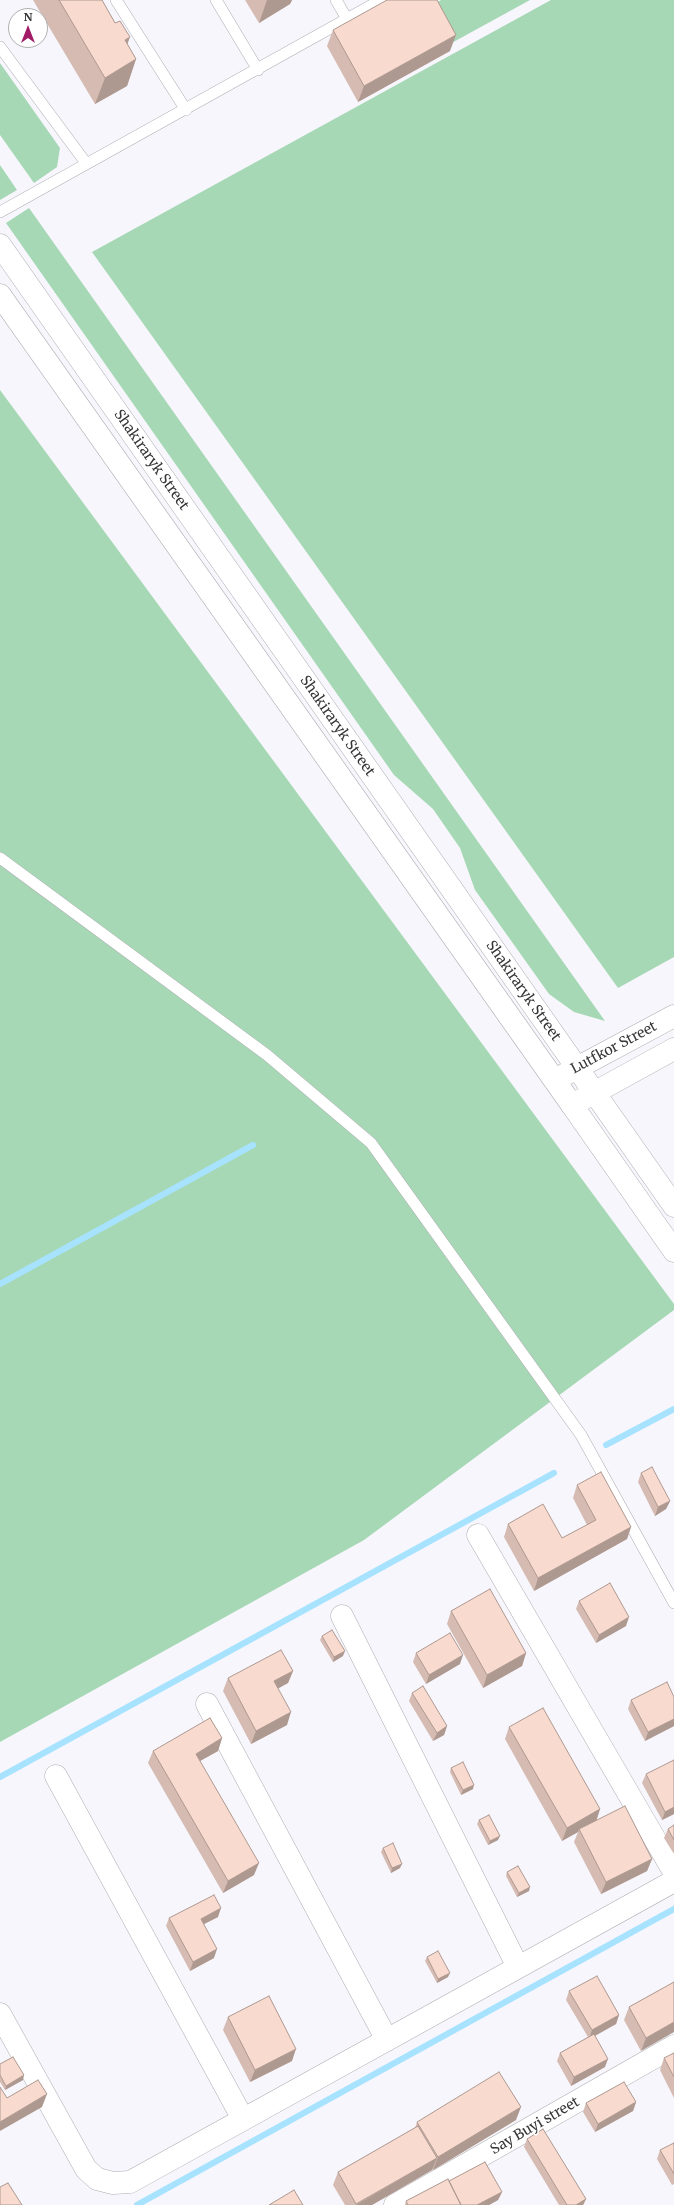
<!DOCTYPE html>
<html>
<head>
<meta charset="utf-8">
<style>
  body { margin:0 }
  #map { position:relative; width:674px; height:2205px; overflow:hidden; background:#f6f6fc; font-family:Merriweather,serif }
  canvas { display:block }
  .north { position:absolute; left:8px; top:8px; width:40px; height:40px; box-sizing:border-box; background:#fff; border:1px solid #afafb0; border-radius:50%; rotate:0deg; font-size:11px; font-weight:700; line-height:16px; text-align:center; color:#373739 }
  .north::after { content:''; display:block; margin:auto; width:14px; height:18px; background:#a21b67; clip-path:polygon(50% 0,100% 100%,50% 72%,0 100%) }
</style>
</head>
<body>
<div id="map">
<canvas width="674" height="2205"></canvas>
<div class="north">N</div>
</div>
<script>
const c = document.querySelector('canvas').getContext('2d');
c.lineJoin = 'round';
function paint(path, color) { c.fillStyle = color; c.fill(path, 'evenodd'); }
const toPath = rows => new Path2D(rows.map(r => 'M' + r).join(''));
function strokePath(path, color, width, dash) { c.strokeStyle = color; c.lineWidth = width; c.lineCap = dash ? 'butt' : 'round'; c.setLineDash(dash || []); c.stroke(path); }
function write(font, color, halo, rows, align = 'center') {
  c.font = font + ' Merriweather,serif'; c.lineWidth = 3; c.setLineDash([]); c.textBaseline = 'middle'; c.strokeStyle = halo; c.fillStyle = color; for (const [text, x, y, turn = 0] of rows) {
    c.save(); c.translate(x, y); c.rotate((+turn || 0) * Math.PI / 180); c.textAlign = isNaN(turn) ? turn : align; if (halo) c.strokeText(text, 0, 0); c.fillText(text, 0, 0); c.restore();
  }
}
paint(toPath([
  [441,0,530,0,448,45,427,8],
  [551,0,674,0,674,957,618,988,92,252],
  [0,63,60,148,57,167,34,183,0,135],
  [0,165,17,190,0,200],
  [29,208,605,1021,574,1012,549,994,475,890,460,848,433,809,394,775,6,223],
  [0,390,674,1304,674,1310,364,1540,0,1742]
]), '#a7d8b5');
strokePath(toPath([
  [0,1284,253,1145],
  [606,1445,674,1409],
  [0,1777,554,1473],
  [137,2205,674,1909]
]), '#a7e2ff', 6);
const service = toPath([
  [116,0,186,110],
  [216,0,258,70],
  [336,0,347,19],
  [0,47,86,163],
  [0,212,381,0],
  [0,858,267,1055,371,1143,581,1435,674,1603]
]);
const minor = toPath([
  [594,1092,674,1206],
  [572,1105,674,1251],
  [478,1535,674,1872],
  [342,1616,518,1967],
  [207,1704,387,2040],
  [56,1776,243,2119],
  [0,2014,86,2169,97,2179,113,2183,130,2182,674,1881],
  [395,2205,674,2046]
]);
const secondary = toPath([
  [0,245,594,1092],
  [0,295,572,1105,674,1049],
  [564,1075,674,1016]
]);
strokePath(service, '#adadb2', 12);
strokePath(minor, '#adadb2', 23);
strokePath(secondary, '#adadb2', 23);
strokePath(service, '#fff', 11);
strokePath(minor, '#fff', 22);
strokePath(secondary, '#fff', 22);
paint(toPath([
  [33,0,102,0,136,59,127,86,95,104],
  [245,0,292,0,290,4,259,23],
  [333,30,450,51,358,102,327,46],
  [641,1473,670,1501,666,1509,655,1516,638,1482],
  [577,1485,631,1527,627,1539,534,1591,504,1537,508,1524,562,1538,587,1525,573,1498],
  [579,1601,626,1626,596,1643,576,1609],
  [451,1611,526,1653,522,1666,483,1688,447,1624],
  [322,1636,343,1656,333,1662,320,1640],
  [416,1653,460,1664,426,1684,413,1662],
  [293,1671,288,1683,278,1688,287,1725,251,1744,223,1691,228,1678],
  [412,1693,447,1726,444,1735,433,1741,409,1701],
  [674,1697,674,1726,645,1741,628,1709,631,1700],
  [509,1727,600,1809,596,1821,652,1859,647,1871,601,1894,574,1842,578,1832,562,1841,505,1739],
  [222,1738,218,1751,200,1761,254,1875,223,1893,148,1763,153,1751],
  [451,1768,473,1789,461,1795,450,1772],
  [646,1774,674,1814,662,1820,642,1783],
  [479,1820,498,1840,488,1845,477,1824],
  [674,1825,674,1854,664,1838,668,1829],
  [383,1848,400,1868,391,1873,381,1852],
  [507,1872,529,1891,517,1897,506,1876],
  [218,1917,204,1924,214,1958,190,1971,166,1926,169,1918],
  [427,1957,448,1977,437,1983,425,1961],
  [674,1982,641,2051,624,2020,629,2007],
  [569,1991,619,2015,616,2024,595,2036,605,2067,571,2086,557,2061,560,2053,588,2037,566,2000],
  [228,2017,292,2061,250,2082,223,2030],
  [674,2053,674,2098,660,2070,664,2058],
  [0,2064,23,2080,5,2090,0,2082],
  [636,2102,633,2111,595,2132,583,2112,586,2103],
  [516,2120,433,2170,433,2169,432,2170,372,2205,345,2205,333,2185,338,2172,415,2128,417,2122],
  [527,2139,586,2199,583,2205,559,2205,524,2147],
  [674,2143,674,2184,672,2185,657,2159,660,2150],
  [449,2181,502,2192,498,2200,489,2205,405,2205,406,2201]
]), '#d5bbb2');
paint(toPath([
  [267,0,292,0,290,4,259,23],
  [456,35,450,51,358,102,364,86],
  [130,37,120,64,125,40],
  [136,59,127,86,95,104,105,78],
  [670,1501,666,1509,655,1516,658,1507],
  [631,1527,627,1539,534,1591,538,1578],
  [629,1617,626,1626,596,1643,599,1635],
  [345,1651,343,1656,333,1662,334,1657],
  [526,1653,522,1666,483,1688,487,1675],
  [463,1655,460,1664,426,1684,429,1675],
  [293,1671,288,1683,270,1693,274,1681],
  [291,1712,287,1725,251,1744,256,1731],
  [674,1719,674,1726,645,1741,648,1732],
  [447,1726,444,1735,433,1741,437,1733],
  [222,1738,218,1751,191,1766,196,1754],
  [474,1785,473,1789,461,1795,463,1790],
  [674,1807,674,1814,662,1820,665,1812],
  [600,1809,596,1822,579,1829,578,1832,562,1841,567,1828],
  [500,1836,498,1840,488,1845,490,1841],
  [652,1859,647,1871,601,1894,606,1882],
  [259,1863,254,1875,223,1893,228,1881],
  [402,1864,400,1868,391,1873,392,1868],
  [530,1887,529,1891,517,1897,519,1893],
  [221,1908,218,1917,198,1927,201,1919],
  [217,1949,214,1958,190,1971,193,1962],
  [450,1973,448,1977,437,1983,438,1979],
  [619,2015,616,2024,589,2039,592,2030],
  [674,2022,674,2032,641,2051,646,2038],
  [296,2049,292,2061,250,2082,255,2070],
  [608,2059,605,2067,571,2086,574,2077],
  [24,2075,23,2080,5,2090,6,2086],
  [47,2094,42,2107,0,2131,0,2122],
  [636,2102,633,2111,595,2132,598,2124],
  [521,2107,516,2120,433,2170,438,2157],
  [437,2158,432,2170,372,2205,356,2205],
  [502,2192,498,2200,489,2205,477,2205],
  [586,2199,583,2205,576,2205]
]), '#ae9991');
const building = toPath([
  [59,0,102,0,115,23,120,21,130,37,125,40,136,59,105,78,59,0],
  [387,0,437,0,456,35,364,86,333,30,387,0],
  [652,1467,670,1501,658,1507,641,1473,652,1467],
  [601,1472,631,1527,538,1578,508,1524,543,1504,562,1538,596,1520,577,1485,601,1472],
  [610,1583,629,1617,599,1635,579,1601,610,1583],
  [490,1589,526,1653,487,1675,451,1611,490,1589],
  [332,1630,345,1651,334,1657,322,1636,332,1630],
  [450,1633,463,1655,429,1675,416,1653,450,1633],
  [281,1650,293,1671,274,1681,291,1712,256,1731,228,1678,281,1650],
  [667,1682,674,1697,674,1719,648,1732,631,1700,667,1682],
  [423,1686,447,1726,437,1733,412,1693,423,1686],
  [543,1708,600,1809,567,1828,509,1727,543,1708],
  [210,1718,222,1738,196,1754,259,1863,228,1881,153,1751,210,1718],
  [674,1760,674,1807,665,1812,646,1774,674,1760],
  [463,1762,474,1785,463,1790,451,1768,463,1762],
  [625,1806,652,1859,606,1882,579,1829,625,1806],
  [489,1815,500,1836,490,1841,479,1820,489,1815],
  [674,1825,674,1840,668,1829,674,1825],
  [393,1843,402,1864,392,1868,383,1848,393,1843],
  [518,1866,530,1887,519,1893,507,1872,518,1866],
  [214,1895,221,1908,201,1919,217,1949,193,1962,169,1918,214,1895],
  [438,1951,450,1973,438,1979,427,1957,438,1951],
  [597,1976,619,2015,592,2030,569,1991,597,1976],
  [674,1982,674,2022,646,2038,629,2007,674,1982],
  [269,1996,296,2049,255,2070,228,2017,269,1996],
  [594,2034,608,2059,574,2077,560,2053,594,2034],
  [674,2053,674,2077,664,2058,674,2053],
  [13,2057,24,2075,6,2086,0,2075,0,2064,13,2057],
  [499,2072,521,2107,438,2157,417,2122,499,2072],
  [38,2080,47,2094,0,2122,0,2087,7,2098,38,2080],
  [624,2082,636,2102,598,2124,586,2103,624,2082],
  [418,2126,437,2158,356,2204,338,2172,418,2126],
  [543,2129,586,2199,576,2205,567,2205,527,2139,543,2129],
  [674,2143,674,2174,660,2150,674,2143],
  [485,2162,502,2192,477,2205,461,2205,449,2181,485,2162],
  [448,2179,461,2205,408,2205,406,2201,448,2179],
  [8,2183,22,2205,0,2205,0,2187,8,2183],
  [294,2190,303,2205,269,2205,294,2190]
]);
paint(building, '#f8dacf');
strokePath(building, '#ae9991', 1);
write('14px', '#373739', '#fff', [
  ["Shakiraryk Street",151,460,55],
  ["Shakiraryk Street",337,726,55],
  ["Shakiraryk Street",523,991,55],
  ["Lutfkor Street",614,1048,-28],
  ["Say Buyi street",535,2126,-30]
]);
</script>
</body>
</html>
